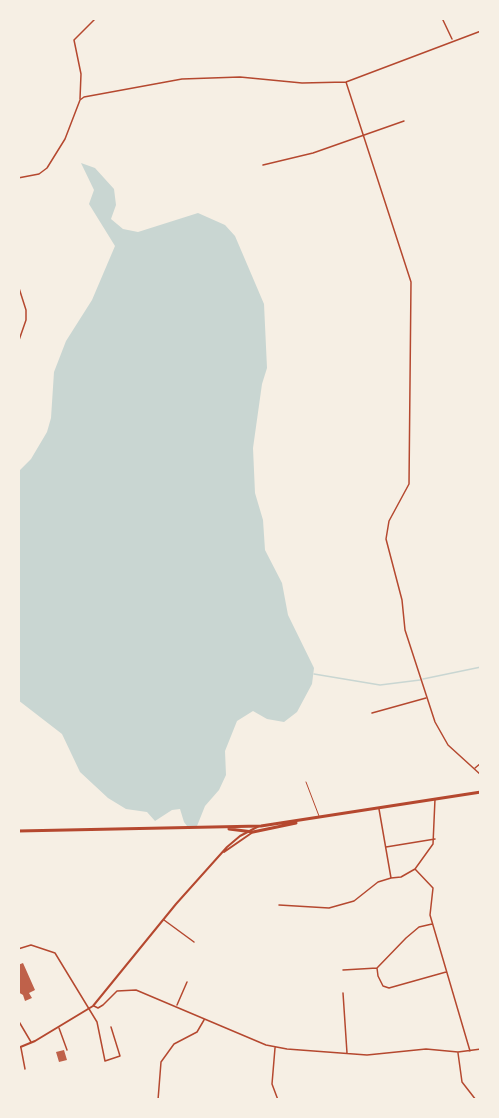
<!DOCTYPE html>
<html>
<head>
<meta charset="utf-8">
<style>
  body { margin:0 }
  #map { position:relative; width:499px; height:1118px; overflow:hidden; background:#f6efe4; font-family:"Noto Sans",sans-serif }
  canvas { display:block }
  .frame { position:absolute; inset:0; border:20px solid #f6efe4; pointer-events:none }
</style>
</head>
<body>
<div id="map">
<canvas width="499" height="1118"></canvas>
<div class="frame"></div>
</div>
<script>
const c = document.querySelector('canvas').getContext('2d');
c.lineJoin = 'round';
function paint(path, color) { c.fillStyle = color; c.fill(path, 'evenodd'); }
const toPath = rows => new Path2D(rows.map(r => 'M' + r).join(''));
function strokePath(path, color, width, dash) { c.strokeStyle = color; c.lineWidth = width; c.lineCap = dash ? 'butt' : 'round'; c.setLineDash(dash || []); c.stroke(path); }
paint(toPath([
  [81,163,95,168,114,189,116,205,111,219,123,229,138,232,198,213,225,225,235,236,264,304,267,368,262,384,253,448,255,493,263,520,265,550,282,583,288,615,314,668,312,684,297,712,284,722,267,719,253,711,237,721,225,751,226,775,219,790,205,806,197,826,187,826,184,822,180,809,172,810,155,821,147,812,126,809,108,798,80,772,62,734,18,700,18,472,31,459,47,432,51,418,54,372,66,341,92,300,115,246,89,204,94,190]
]), '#c9d6d2');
strokePath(toPath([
  [314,674,380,685,420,680],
  [423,679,481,667]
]), '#c9d6d2', 1.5);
paint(toPath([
  [23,963,35,990,29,993,32,998,25,1001,23,995,18,992,18,965],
  [64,1050,67,1060,59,1062,56,1052]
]), '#bf614a');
strokePath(toPath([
  [306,782,319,816]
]), '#b5482f', 1);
strokePath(toPath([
  [80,99,81,74,74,40,96,18],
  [263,165,313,153,404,121],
  [18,285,26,310,26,320,18,343],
  [372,713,426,698],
  [475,768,481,763],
  [379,809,391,878,401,877,415,869,433,844,435,799],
  [386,847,435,839],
  [415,869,433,888,430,915,470,1051],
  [279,905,329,908,354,901,378,882,391,878],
  [164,920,194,942],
  [432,924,419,927,406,938,377,968,378,976,383,986,389,988,446,972],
  [18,949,31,945,55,953,97,1022,105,1061,120,1056,111,1027],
  [343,970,377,968],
  [343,993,347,1053],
  [177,1005,187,982],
  [94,1006,98,1008,103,1005,117,991,136,990,266,1045,287,1049,367,1055,426,1049,458,1052,481,1049],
  [18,1020,31,1042],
  [59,1028,67,1050],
  [21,1048,25,1069],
  [275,1048,272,1084,278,1100],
  [458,1053,462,1082,476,1100],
  [158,1100,161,1062,174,1044,197,1032,204,1020]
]), '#b5482f', 1.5);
strokePath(toPath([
  [442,18,452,39],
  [346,82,411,282,409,484,389,521,386,539,402,600,405,630,435,722,448,745,481,775],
  [18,178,39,174,47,168,65,139,80,100,84,97,182,79,240,77,302,83,346,82,481,31]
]), '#b5482f', 1.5);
strokePath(toPath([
  [224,852,253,832],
  [18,1048,35,1041,93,1006,176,904,227,847,240,836,259,826]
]), '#b5482f', 2);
strokePath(toPath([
  [229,829,253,832,296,823],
  [18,831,261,826,481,792]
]), '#b5482f', 3);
</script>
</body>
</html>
